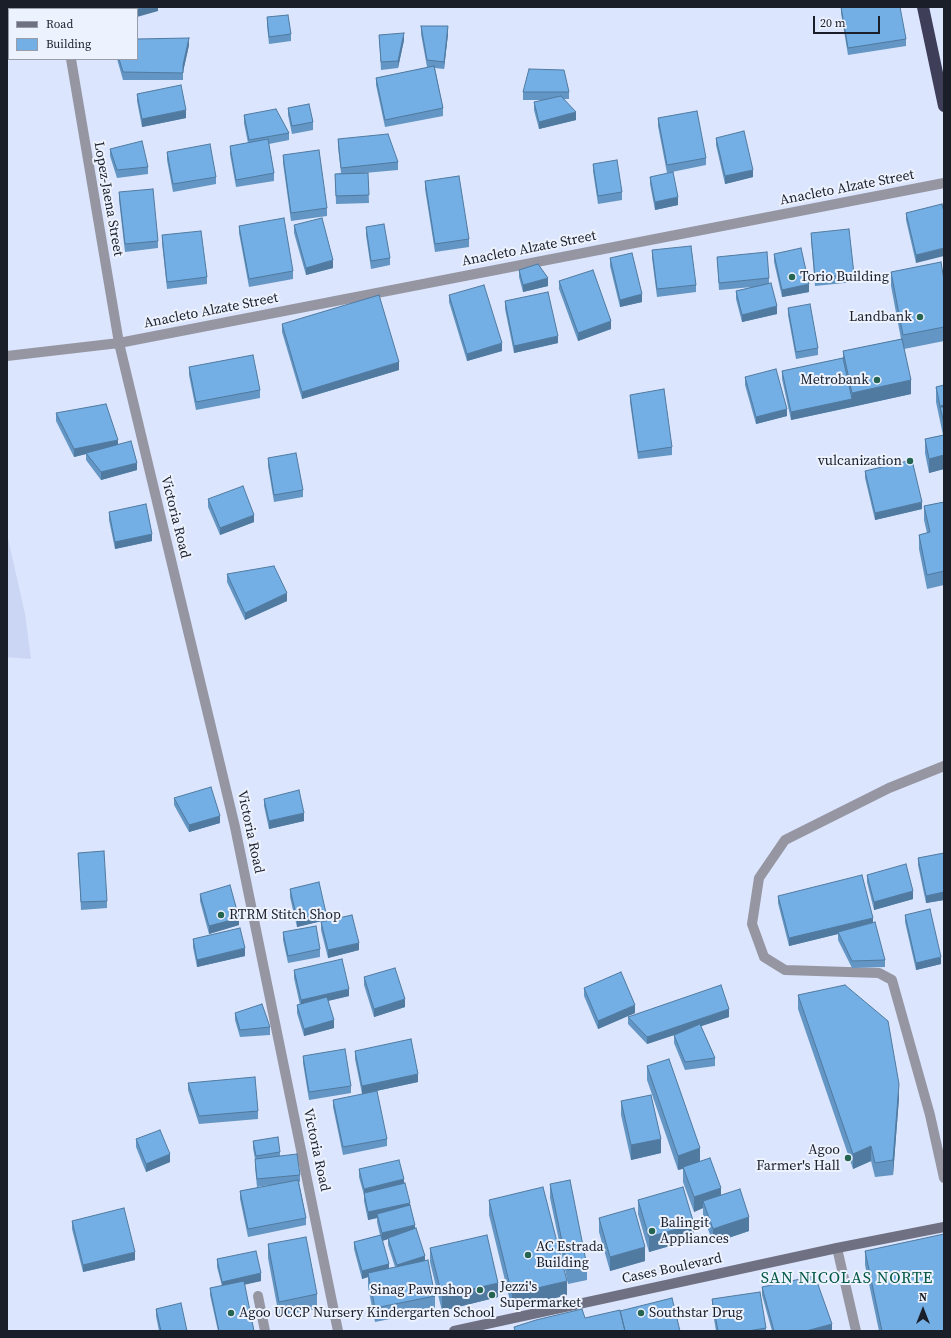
<!DOCTYPE html>
<html>
<head>
<meta charset="utf-8">
<style>
  body { margin:0 }
  #map { position:relative; width:951px; height:1338px; overflow:hidden; background:#dbe5fd; font-family:"Source Serif 4",serif }
  canvas { display:block }
  .frame { position:absolute; inset:0; border:8px solid #191e28; pointer-events:none }
  .legend { position:absolute; left:8px; top:8px; width:130px; height:52px; box-sizing:border-box; background:#edf2ff; border:1px solid #989da9; margin:0; padding:5px 7px; list-style:none; font-size:12px; color:#191e28 }
  .legend li { display:flex; align-items:center; gap:8px; height:20px }
  .legend b { width:20px; border:1px solid #989da9 }
  .north { position:absolute; left:903px; top:1290px; width:40px; height:40px; -webkit-text-stroke:3px #edf2ff; paint-order:stroke; rotate:0deg; font-size:11px; font-weight:700; line-height:16px; text-align:center; color:#191e28 }
  .north::after { content:''; display:block; margin:auto; width:14px; height:18px; background:#191e28; clip-path:polygon(50% 0,100% 100%,50% 72%,0 100%) }
  .scale { position:absolute; left:813px; top:16px; width:67px; height:18px; box-sizing:border-box; border:2px solid #191e28; border-top:0; padding-left:5px; font-size:12px; line-height:14px; white-space:nowrap; color:#191e28; -webkit-text-stroke:3px #edf2ff; paint-order:stroke }
</style>
</head>
<body>
<div id="map">
<canvas width="951" height="1338"></canvas>
<div class="frame"></div>
<ul class="legend">
<li><b style="height:5px;background:#707083"></b>Road</li>
<li><b style="height:11px;background:#73aee4"></b>Building</li>
</ul>
<div class="north">N</div>
<div class="scale">20 m</div>
</div>
<script>
const c = document.querySelector('canvas').getContext('2d');
c.lineJoin = 'round';
function paint(path, color) { c.fillStyle = color; c.fill(path, 'evenodd'); }
const toPath = rows => new Path2D(rows.map(r => 'M' + r).join(''));
function strokePath(path, color, width, dash) { c.strokeStyle = color; c.lineWidth = width; c.lineCap = dash ? 'butt' : 'round'; c.setLineDash(dash || []); c.stroke(path); }
function write(font, color, halo, rows, align = 'center') {
  c.font = font + ' "Source Serif 4",serif'; c.lineWidth = 4; c.setLineDash([]); c.textBaseline = 'middle'; c.strokeStyle = halo; c.fillStyle = color; for (const [text, x, y, turn = 0] of rows) {
    c.save(); c.translate(x, y); c.rotate((+turn || 0) * Math.PI / 180); c.textAlign = isNaN(turn) ? turn : align; if (halo) c.strokeText(text, 0, 0); c.fillText(text, 0, 0); c.restore();
  }
}
paint(toPath([
  [7,534,25,614,31,659,7,657]
]), '#cad6f3');
strokePath(toPath([
  [944,766,889,788,785,840,759,878,752,924,764,957,785,970,879,973,892,980,930,1115,944,1178],
  [258,1296,265,1331]
]), '#9696a3', 10);
strokePath(toPath([
  [62,7,63,9],
  [71,59,119,343,235,827,338,1331],
  [7,356,119,343,944,183],
  [837,1248,856,1331]
]), '#9696a3', 10);
strokePath(toPath([
  [454,1331,837,1248,944,1227]
]), '#707083', 10);
strokePath(toPath([
  [923,7,944,106]
]), '#3f3e58', 12);
paint(toPath([
  [7,7,9,9,9,30,7,31],
  [841,7,906,39,906,46,848,55,841,13],
  [267,17,291,34,291,41,269,44,267,25],
  [421,26,448,34,444,69,435,68,443,108,443,116,385,127,376,85,376,78,429,67,427,67,421,34],
  [379,35,404,40,398,68,381,70],
  [189,45,183,72,183,80,123,80,117,59,137,59],
  [523,92,569,92,569,99,564,99,576,120,539,129,534,110,534,102,546,100,523,100],
  [137,94,186,118,142,127,137,101],
  [288,108,313,122,313,130,292,134,288,115],
  [244,115,289,133,289,140,269,144,274,173,274,181,236,187,230,154,230,146,248,143,244,123],
  [658,118,706,158,706,165,667,173,658,126],
  [716,138,753,177,725,184,716,145],
  [338,139,398,162,398,170,364,173,368,173,369,203,336,204,335,174,341,173,338,147],
  [110,149,148,167,148,174,117,178,110,156],
  [167,152,216,177,216,184,173,192,167,160],
  [283,155,327,208,327,216,291,221,283,163],
  [593,164,622,192,622,200,598,204,593,171],
  [650,177,678,205,655,210,650,184],
  [425,181,469,239,469,247,435,252,425,189],
  [119,192,158,241,158,248,125,252,119,200],
  [942,204,916,263,906,220,906,213],
  [294,225,333,268,306,275,294,233],
  [239,226,293,271,293,279,249,287,239,233],
  [366,227,390,258,390,265,371,269,366,235],
  [811,233,854,274,854,282,815,286,811,240],
  [162,235,207,277,207,284,167,289,162,243],
  [652,250,696,285,696,292,657,297,652,258],
  [774,254,809,292,782,297,774,262],
  [717,257,769,278,769,283,777,314,742,322,736,299,736,291,752,287,719,290],
  [610,258,642,302,620,307,610,266],
  [519,270,548,286,523,292,519,277],
  [891,272,944,280,944,341,904,349,911,394,791,420,782,379,782,371,843,358,843,351,901,339,891,286],
  [559,281,611,329,578,341,559,289],
  [449,295,502,351,467,361,449,302],
  [505,301,558,343,514,353,505,309],
  [788,308,818,348,818,355,796,359,788,315],
  [282,324,399,370,302,399,282,332],
  [189,367,260,390,260,398,196,410,189,375],
  [745,377,787,416,756,424,745,385],
  [944,385,944,469,929,473,925,453,925,439,943,435,936,402,936,387],
  [630,395,672,447,672,455,638,459,630,402],
  [56,413,118,444,137,470,101,480,86,460,86,454,74,457,56,421],
  [268,458,303,490,303,497,274,502,268,466],
  [865,471,922,509,875,520,865,478],
  [208,499,254,522,220,535,208,507],
  [944,502,944,585,927,589,919,549,919,535,927,533,924,520,924,506],
  [109,512,152,541,115,549,109,520],
  [227,574,287,601,245,620,227,582],
  [174,798,220,823,189,832,174,805],
  [264,799,304,821,269,829,264,806],
  [78,853,107,901,107,908,81,910],
  [944,853,944,900,926,903,918,865,918,858],
  [867,875,913,899,874,910,867,882],
  [290,889,326,920,297,927,290,897],
  [200,894,239,925,209,934,200,901],
  [778,896,873,922,885,960,885,967,852,968,838,940,838,934,789,946,778,903],
  [905,915,941,964,916,970,905,922],
  [321,922,359,950,328,958,321,930],
  [283,932,320,949,320,957,288,963,283,940],
  [193,939,245,956,197,967,193,947],
  [294,970,349,996,328,1001,334,1028,304,1036,297,1013,297,1005,300,1005,294,978],
  [364,977,405,1007,374,1017,364,985],
  [584,988,635,1013,598,1029,584,996],
  [798,995,899,1098,893,1175,875,1177,871,1161,853,1169,798,1009],
  [235,1013,270,1027,270,1035,240,1037,235,1020],
  [628,1017,729,1017,701,1026,715,1058,715,1066,685,1070,674,1043,674,1035,647,1044,628,1024],
  [355,1051,418,1082,362,1094,355,1059],
  [303,1056,351,1086,351,1093,309,1100,303,1063],
  [647,1066,700,1161,721,1195,749,1231,713,1243,703,1215,703,1208,694,1212,683,1182,683,1169,678,1170,647,1080],
  [188,1083,258,1111,258,1119,199,1124,188,1090],
  [333,1100,387,1139,387,1146,343,1155,333,1107],
  [621,1101,661,1153,631,1160,621,1115],
  [136,1139,170,1162,146,1172,136,1147],
  [253,1141,280,1152,280,1156,300,1175,300,1182,299,1182,306,1218,306,1225,248,1237,240,1199,240,1191,270,1185,257,1187,255,1167,255,1159,253,1148],
  [359,1169,404,1184,415,1229,435,1296,435,1310,375,1322,368,1287,368,1277,362,1279,354,1249,354,1242,380,1235,377,1222,377,1218,368,1220,364,1201,364,1195,359,1177],
  [388,1239,388,1245,395,1267,389,1268,382,1241],
  [550,1184,587,1266,587,1280,568,1284,550,1198],
  [489,1200,567,1295,512,1309,489,1215],
  [638,1200,694,1239,649,1252,638,1214],
  [599,1218,645,1261,610,1271,599,1232],
  [72,1221,135,1260,83,1272,72,1229],
  [268,1244,317,1294,317,1309,279,1316,268,1258],
  [430,1248,498,1297,442,1311,430,1262],
  [865,1251,944,1331,879,1331,865,1265],
  [217,1259,261,1281,244,1284,254,1331,218,1331,210,1295,210,1288,222,1286,217,1267],
  [762,1287,832,1331,772,1331,762,1295],
  [712,1299,766,1328,766,1331,716,1331,712,1307],
  [156,1309,187,1331,159,1331,156,1316]
]), '#6396c4');
paint(toPath([
  [146,7,158,7,158,11,137,17,137,9],
  [448,26,448,34,444,69,444,62],
  [404,33,404,40,398,68,398,61],
  [189,38,189,45,183,72,183,65],
  [186,110,186,118,142,127,142,119],
  [576,112,576,120,539,129,539,122],
  [753,170,753,177,725,184,725,176],
  [678,197,678,205,655,210,655,202],
  [944,248,944,256,916,263,916,255],
  [333,260,333,268,306,275,306,268],
  [548,278,548,286,523,292,523,285],
  [809,284,809,292,782,297,782,290],
  [642,294,642,302,620,307,620,300],
  [777,306,777,314,742,322,742,315],
  [611,321,611,329,578,341,578,333],
  [558,336,558,343,514,353,514,346],
  [502,343,502,351,467,361,467,354],
  [399,362,399,370,302,399,302,392],
  [911,380,911,394,852,407,852,393],
  [852,399,852,407,791,420,791,412],
  [944,405,944,419,940,407,940,420,940,406],
  [787,409,787,416,756,424,756,417],
  [118,440,118,448,86,453,86,454,74,457,74,449],
  [944,455,944,469,929,473,929,459],
  [137,463,137,470,101,480,101,472],
  [922,502,922,509,875,520,875,513],
  [254,515,254,522,220,535,220,528],
  [152,534,152,541,115,549,115,542],
  [287,593,287,601,245,620,245,613],
  [304,813,304,821,269,829,269,821],
  [220,816,220,823,189,832,189,825],
  [913,891,913,899,874,910,874,902],
  [944,892,944,900,926,903,926,896],
  [326,913,326,920,297,927,297,919],
  [239,918,239,925,209,934,209,926],
  [873,918,873,925,838,932,838,934,789,946,789,938],
  [359,943,359,950,328,958,328,950],
  [245,948,245,956,197,967,197,960],
  [941,957,941,964,916,970,916,963],
  [349,989,349,996,301,1007,301,1000],
  [405,999,405,1007,374,1017,374,1009],
  [635,1005,635,1013,598,1029,598,1021],
  [729,1009,729,1017,647,1044,647,1037],
  [334,1020,334,1028,304,1036,304,1029],
  [418,1074,418,1082,362,1094,362,1086],
  [899,1084,899,1098,893,1175,893,1160],
  [661,1139,661,1153,631,1160,631,1145],
  [871,1146,871,1161,853,1169,853,1154],
  [700,1148,700,1163,678,1170,678,1156],
  [170,1154,170,1162,146,1172,146,1164],
  [404,1179,404,1187,364,1196,364,1189],
  [721,1188,721,1202,703,1201,703,1208,694,1212,694,1197],
  [410,1203,410,1210,377,1214,377,1218,368,1220,368,1212],
  [749,1217,749,1231,713,1243,713,1229],
  [694,1224,694,1239,649,1252,649,1237],
  [415,1225,415,1232,388,1238,388,1239,382,1241,382,1233],
  [645,1247,645,1261,610,1271,610,1257],
  [135,1252,135,1260,83,1272,83,1265],
  [425,1256,425,1264,397,1272,397,1265],
  [389,1264,389,1271,368,1273,368,1277,362,1279,362,1271],
  [261,1273,261,1281,222,1290,222,1282],
  [567,1281,567,1295,512,1309,512,1294],
  [498,1283,498,1297,442,1311,442,1296],
  [832,1324,832,1331,806,1331]
]), '#507aa0');
const building = toPath([
  [7,7,31,7,31,9,9,9,9,23,7,23,7,7],
  [123,7,146,7,137,9,124,9,123,7],
  [841,7,900,7,906,39,848,48,841,7],
  [288,15,291,34,269,37,267,17,288,15],
  [421,26,448,26,444,62,427,60,421,26],
  [404,33,398,61,381,62,379,35,404,33],
  [189,38,183,65,183,73,123,72,119,59,137,59,137,39,189,38],
  [434,66,443,108,385,120,376,78,434,66],
  [529,69,564,70,569,92,523,92,529,69],
  [181,85,186,110,142,119,137,94,181,85],
  [561,96,576,112,539,122,534,102,561,96],
  [309,104,313,122,292,126,288,108,309,104],
  [276,109,289,133,249,140,244,115,276,109],
  [697,111,706,158,667,165,658,118,697,111],
  [744,131,753,170,725,176,716,138,744,131],
  [388,134,398,162,341,168,338,139,388,134],
  [268,139,274,173,236,180,230,146,268,139],
  [142,141,148,167,117,170,110,149,142,141],
  [210,144,216,177,173,184,167,152,210,144],
  [319,150,327,208,291,213,283,155,319,150],
  [617,160,622,192,598,196,593,164,617,160],
  [673,172,678,197,655,202,650,177,673,172],
  [368,173,369,195,336,196,335,174,368,173],
  [459,176,469,239,435,244,425,181,459,176],
  [153,189,158,241,125,244,119,192,153,189],
  [942,204,944,212,944,248,916,255,906,213,942,204],
  [284,218,293,271,249,279,239,226,284,218],
  [322,218,333,260,306,268,294,225,322,218],
  [384,224,390,258,371,261,366,227,384,224],
  [849,229,854,274,815,278,811,233,849,229],
  [201,231,207,277,167,282,162,235,201,231],
  [691,246,696,285,657,289,652,250,691,246],
  [801,248,809,284,782,290,774,254,801,248],
  [767,252,769,278,719,283,717,257,767,252],
  [632,253,642,294,620,300,610,258,632,253],
  [941,262,944,280,944,327,903,335,891,272,941,262],
  [538,264,548,278,523,285,519,270,538,264],
  [593,270,611,321,578,333,559,281,593,270],
  [771,283,777,306,742,315,736,291,771,283],
  [484,285,502,343,467,354,449,295,484,285],
  [548,292,558,336,514,346,505,301,548,292],
  [379,295,399,362,302,392,282,324,379,295],
  [810,304,818,348,796,352,788,308,810,304],
  [902,339,911,380,852,393,843,351,902,339],
  [253,355,260,390,196,402,189,367,253,355],
  [843,358,852,399,791,412,782,371,843,358],
  [776,369,787,409,756,417,745,377,776,369],
  [944,385,944,405,940,406,936,387,944,385],
  [664,389,672,447,638,452,630,395,664,389],
  [106,404,118,440,74,449,56,413,106,404],
  [940,407,944,407,944,423,940,407],
  [944,435,944,455,929,459,925,439,944,435],
  [131,441,137,463,101,472,86,453,131,441],
  [296,453,303,490,274,495,268,458,296,453],
  [912,460,922,502,875,513,865,471,912,460],
  [243,486,254,515,220,528,208,499,243,486],
  [944,502,944,571,927,575,919,535,930,532,924,506,944,502],
  [146,504,152,534,115,542,109,512,146,504],
  [274,566,287,593,245,613,227,574,274,566],
  [211,787,220,816,189,825,174,798,211,787],
  [299,790,304,813,269,821,264,799,299,790],
  [104,851,107,901,81,902,78,853,104,851],
  [944,853,944,892,926,896,918,858,944,853],
  [906,864,913,891,874,902,867,875,906,864],
  [862,875,873,918,789,938,778,896,862,875],
  [319,882,326,913,297,919,290,889,319,882],
  [230,885,239,918,209,926,200,894,230,885],
  [930,909,941,957,916,963,905,915,930,909],
  [352,915,359,943,328,950,321,922,352,915],
  [875,922,885,960,852,961,838,932,875,922],
  [316,926,320,949,288,956,283,932,316,926],
  [240,928,245,948,197,960,193,939,240,928],
  [342,959,349,989,301,1000,294,970,342,959],
  [395,968,405,999,374,1009,364,977,395,968],
  [621,972,635,1005,598,1021,584,988,621,972],
  [721,985,729,1009,647,1037,628,1017,721,985],
  [845,985,888,1021,899,1084,893,1160,875,1163,871,1146,853,1154,798,995,845,985],
  [327,997,334,1020,304,1029,297,1005,327,997],
  [262,1004,270,1027,240,1030,235,1013,262,1004],
  [700,1024,715,1058,685,1062,674,1035,700,1024],
  [411,1039,418,1074,362,1086,355,1051,411,1039],
  [345,1049,351,1086,309,1092,303,1056,345,1049],
  [669,1059,700,1148,678,1156,647,1066,669,1059],
  [255,1077,258,1111,199,1116,188,1083,255,1077],
  [377,1091,387,1139,343,1147,333,1100,377,1091],
  [651,1095,661,1139,631,1145,621,1101,651,1095],
  [160,1130,170,1154,146,1164,136,1139,160,1130],
  [278,1137,280,1152,256,1156,253,1141,278,1137],
  [297,1154,300,1175,257,1179,255,1159,297,1154],
  [710,1158,721,1188,694,1197,683,1167,710,1158],
  [399,1160,404,1179,364,1189,359,1169,399,1160],
  [298,1180,306,1218,248,1229,240,1191,298,1180],
  [570,1180,587,1266,568,1270,550,1184,570,1180],
  [405,1183,410,1203,368,1212,364,1193,405,1183],
  [543,1187,567,1281,512,1294,489,1200,543,1187],
  [683,1187,694,1224,649,1237,638,1200,683,1187],
  [740,1189,749,1217,713,1229,703,1201,740,1189],
  [410,1205,415,1225,382,1233,377,1214,410,1205],
  [124,1208,135,1252,83,1265,72,1221,124,1208],
  [634,1208,645,1247,610,1257,599,1218,634,1208],
  [416,1228,425,1256,397,1265,388,1238,416,1228],
  [944,1234,944,1331,882,1331,865,1251,944,1234],
  [381,1235,389,1264,362,1271,354,1242,381,1235],
  [487,1235,498,1283,442,1296,430,1248,487,1235],
  [306,1237,317,1294,279,1302,268,1244,306,1237],
  [256,1251,261,1273,222,1282,217,1259,256,1251],
  [428,1260,435,1296,375,1308,368,1273,428,1260],
  [815,1276,832,1324,806,1331,774,1331,762,1287,815,1276],
  [244,1281,254,1331,219,1331,210,1288,244,1281],
  [760,1292,766,1328,748,1331,718,1331,712,1299,760,1292],
  [672,1298,680,1331,625,1331,620,1311,672,1298],
  [181,1303,187,1331,161,1331,156,1309,181,1303],
  [582,1309,585,1318,620,1310,625,1331,515,1331,514,1327,536,1320,582,1309]
]);
paint(building, '#73aee4');
strokePath(building, '#507aa0', 1);
for (const [x, y, r, color] of [
  [792,277,4,"#256451"],
  [920,317,4,"#256451"],
  [877,380,4,"#256451"],
  [910,461,4,"#256451"],
  [221,915,4,"#256451"],
  [848,1158,4,"#256451"],
  [652,1231,4,"#256451"],
  [528,1255,4,"#256451"],
  [480,1290,4,"#256451"],
  [492,1295,4,"#256451"],
  [231,1313,4,"#256451"],
  [641,1313,4,"#256451"]
]) { const dot = new Path2D(); dot.arc(x, y, r, 0, 2 * Math.PI); c.fillStyle = color; c.fill(dot); strokePath(dot, '#edf2ff', 1.5); }
write('14px', '#191e28', '#edf2ff', [
  ["Anacleto Alzate Street",847,188,-11],
  ["Lopez-Jaena Street",108,199,80],
  ["Anacleto Alzate Street",529,249,-11],
  ["Anacleto Alzate Street",211,311,-11],
  ["Victoria Road",175,517,76],
  ["Victoria Road",250,832,78],
  ["Victoria Road",316,1150,78],
  ["Cases Boulevard",672,1269,-12]
]);
write('14px', '#191e28', '#edf2ff', [
  ["Torio Building",800,277],
  ["Landbank",912,317,"right"],
  ["Metrobank",869,380,"right"],
  ["vulcanization",902,461,"right"],
  ["RTRM Stitch Shop",229,915],
  ["Agoo",840,1150,"right"],
  ["Farmer's Hall",840,1166,"right"],
  ["Balingit",660,1223],
  ["Appliances",660,1239],
  ["AC Estrada",536,1247],
  ["Building",536,1263],
  ["Jezzi's",500,1287],
  ["Supermarket",500,1303],
  ["Sinag Pawnshop",472,1290,"right"],
  ["Agoo UCCP Nursery Kindergarten School",239,1313],
  ["Southstar Drug",649,1313]
], 'left');
c.letterSpacing = '1px';
write('16px', '#035844', '#edf2ff', [
  ["SAN NICOLAS NORTE",847,1279]
]);
c.letterSpacing = '0px';
</script>
</body>
</html>
